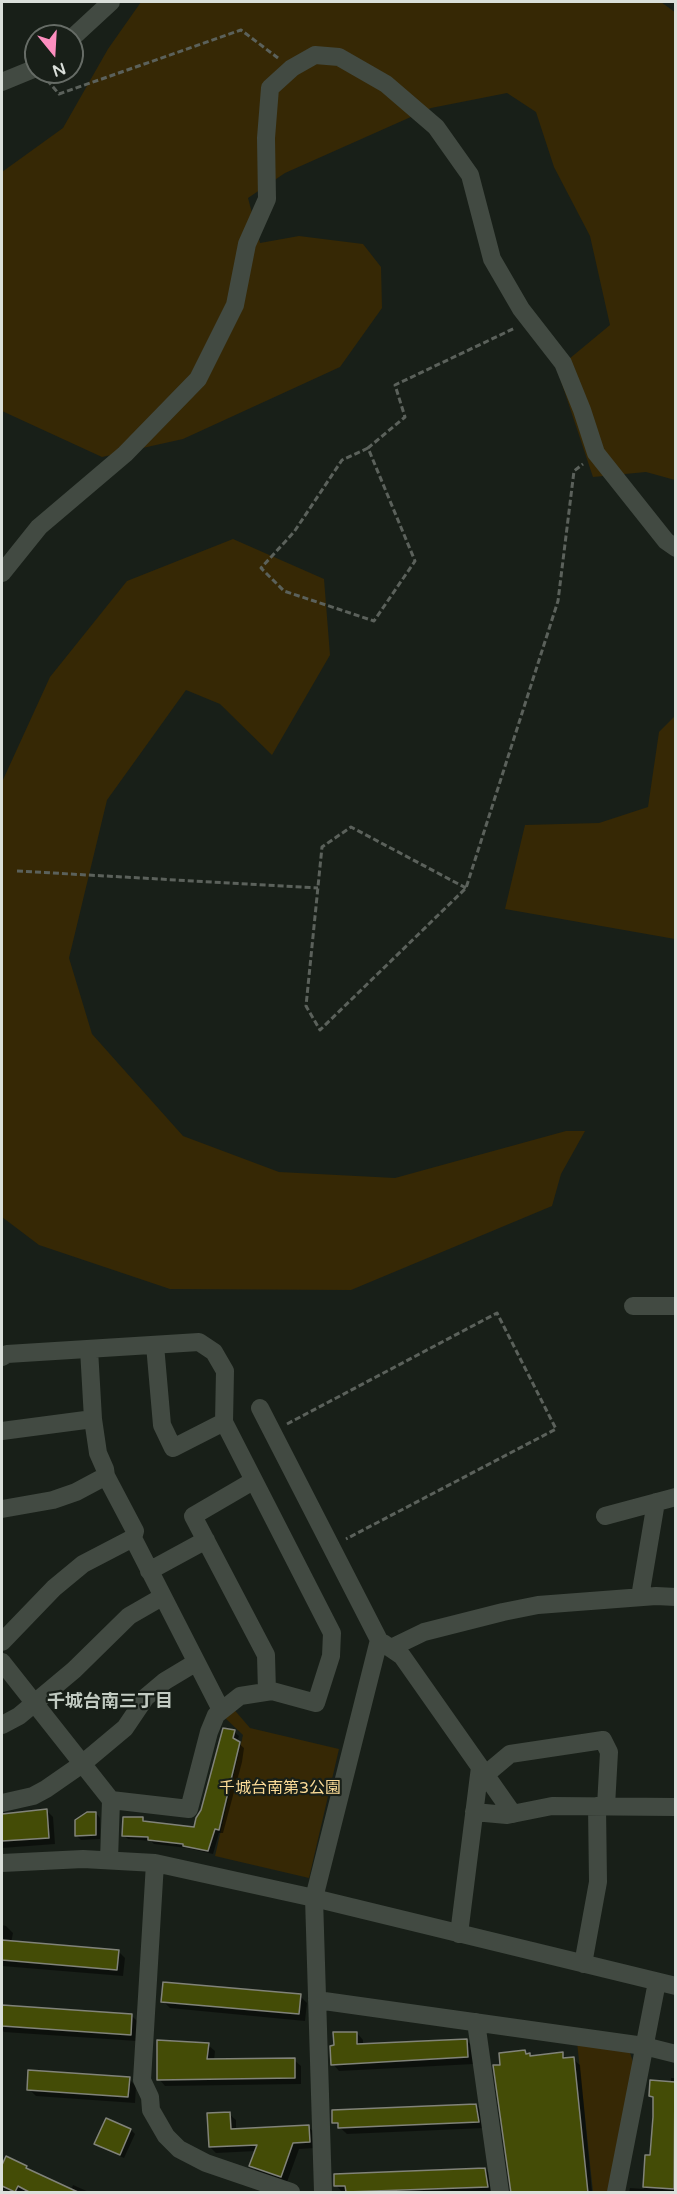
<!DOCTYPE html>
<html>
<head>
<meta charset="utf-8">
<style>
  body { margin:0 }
  #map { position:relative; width:677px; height:2194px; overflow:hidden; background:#181f18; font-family:"Varela Round",sans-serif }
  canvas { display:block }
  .frame { position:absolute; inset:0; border:3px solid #dadfda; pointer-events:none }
  .north { position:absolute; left:24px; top:24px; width:60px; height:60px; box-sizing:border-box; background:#181f18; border:2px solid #666c66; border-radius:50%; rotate:162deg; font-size:16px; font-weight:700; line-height:24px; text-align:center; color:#dadfda }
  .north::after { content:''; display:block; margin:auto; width:21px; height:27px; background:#fd8ebf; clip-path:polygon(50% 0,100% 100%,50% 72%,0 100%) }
</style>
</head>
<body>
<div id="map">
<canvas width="677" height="2194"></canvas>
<div class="frame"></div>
<div class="north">N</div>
</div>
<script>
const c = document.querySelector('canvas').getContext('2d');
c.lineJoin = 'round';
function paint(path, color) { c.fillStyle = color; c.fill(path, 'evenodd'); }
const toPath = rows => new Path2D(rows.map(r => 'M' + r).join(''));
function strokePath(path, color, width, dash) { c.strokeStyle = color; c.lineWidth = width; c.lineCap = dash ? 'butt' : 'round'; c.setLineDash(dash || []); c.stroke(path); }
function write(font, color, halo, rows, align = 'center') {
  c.font = font + ' "Varela Round","Noto Sans JP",sans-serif'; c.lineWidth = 4.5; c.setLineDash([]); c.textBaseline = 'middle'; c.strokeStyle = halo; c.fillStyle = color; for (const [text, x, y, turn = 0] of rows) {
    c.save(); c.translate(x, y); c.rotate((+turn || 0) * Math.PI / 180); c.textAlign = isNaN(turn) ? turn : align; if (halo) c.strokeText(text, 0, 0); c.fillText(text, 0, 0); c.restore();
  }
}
paint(toPath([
  [141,2,661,2,676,13,675,480,646,472,593,477,557,369,610,325,590,236,554,167,536,112,507,93,431,108,285,173,248,198,260,243,299,236,363,244,381,267,382,308,340,367,183,439,102,457,2,411,2,172,63,128,108,49],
  [233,539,324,579,330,655,272,755,220,704,186,690,107,800,69,958,92,1034,183,1136,279,1172,395,1178,566,1131,585,1131,561,1174,552,1206,351,1290,170,1289,39,1245,2,1217,2,782,50,677,127,581],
  [675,716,675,939,505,909,525,825,599,823,648,807,659,732],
  [231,1706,250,1728,339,1749,309,1878,215,1856,243,1735,222,1715],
  [577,2042,629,2050,633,2062,608,2192,593,2192]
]), '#362805');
paint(toPath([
  [234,1732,239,1736,237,1742,244,1748,242,1762,223,1833,219,1833,213,1854,187,1848,154,1844,151,1841,128,1839,123,1835,143,1819,147,1823,195,1829],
  [46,1810,53,1817,55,1844,2,1848,2,1814],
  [96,1813,100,1818,100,1839,81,1840,76,1835],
  [2,1925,6,1926,13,1933,11,1943,118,1951,125,1958,123,1976,2,1966],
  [300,1996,307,2003,305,2021,170,2008,163,2001],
  [2,2006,131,2015,138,2022,137,2041,4,2032,2,2030],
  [357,2033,363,2040,363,2045,466,2040,473,2047,474,2064,339,2071,333,2064],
  [208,2045,215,2051,214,2061,294,2060,301,2066,301,2084,165,2086,159,2079],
  [525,2051,532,2057,562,2054,567,2059,573,2059,580,2065,592,2192,512,2192,502,2066],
  [671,2078,676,2078,676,2192,629,2192,630,2188,644,2189,647,2156,651,2157,655,2100,651,2096,671,2083],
  [129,2079,136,2086,135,2103,36,2096,29,2089],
  [476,2105,483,2112,485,2128,347,2134,334,2122],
  [229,2114,236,2120,236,2130,308,2127,315,2133,315,2148,299,2149,287,2182,257,2172,251,2165,256,2151,216,2153,210,2147],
  [131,2130,135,2134,124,2158,101,2148,96,2144],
  [8,2159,71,2190,73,2185,89,2192,12,2192,2,2188,2,2173],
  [485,2169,492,2176,494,2192,342,2192,336,2185]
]), '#0007');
const building = toPath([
  [223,1728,235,1730,233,1738,240,1742,219,1830,215,1829,208,1851,183,1846,183,1844,148,1840,148,1837,122,1836,123,1817,143,1817,143,1821,194,1827,196,1818,201,1810,223,1728],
  [47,1809,49,1838,2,1841,2,1814,47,1809],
  [87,1812,96,1812,96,1835,75,1836,75,1820,87,1812],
  [2,1940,119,1950,117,1970,2,1960,2,1940],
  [163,1982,301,1994,299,2014,161,2002,163,1982],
  [2,2005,132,2014,131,2035,2,2026,2,2005],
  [333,2032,357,2032,357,2044,467,2039,468,2057,331,2065,330,2046,334,2045,333,2032],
  [157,2040,209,2043,207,2059,295,2058,295,2078,157,2080,157,2040],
  [525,2050,526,2054,530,2053,530,2056,563,2052,563,2058,574,2057,588,2193,511,2193,493,2065,500,2065,499,2053,525,2050],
  [28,2070,130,2077,128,2097,27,2090,28,2070],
  [650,2080,675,2082,674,2189,643,2187,645,2155,650,2155,653,2117,653,2097,649,2096,650,2080],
  [476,2104,479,2122,338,2128,338,2123,332,2123,332,2110,476,2104],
  [230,2112,231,2129,309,2125,310,2142,293,2143,281,2177,249,2166,257,2145,209,2147,207,2113,230,2112],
  [106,2118,131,2129,120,2155,94,2144,106,2118],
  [6,2156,27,2166,26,2168,80,2193,31,2193,18,2186,15,2192,2,2186,2,2165,6,2156],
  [485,2168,488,2187,346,2192,345,2186,334,2186,334,2174,485,2168]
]);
paint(building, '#444c06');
strokePath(building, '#818379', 1.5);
strokePath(toPath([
  [47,80,59,94,241,30,278,58],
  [368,448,342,460,294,532,261,568,284,591,374,621,415,561,368,448,405,417,395,385,515,328],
  [17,871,318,888],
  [466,888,351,827,322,847,306,1006,320,1030,466,888,558,601,574,471,583,464],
  [287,1424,497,1313,556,1429,346,1539]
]), '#5b615b', 3, [6, 3]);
strokePath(toPath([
  [72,38,111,2],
  [2,82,36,68],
  [2,573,39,527,125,454,198,379,235,305,247,244,267,199,266,138,270,88,292,68,315,55,339,57,386,84,436,127,470,175,492,259,521,309,563,363,582,410,596,453,666,541,676,548],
  [633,1306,676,1306],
  [155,1345,162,1425,173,1448,224,1422],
  [89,1349,93,1419,98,1453,105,1469,106,1476,135,1531,133,1538,221,1710],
  [2,1357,7,1354,199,1342,214,1352,225,1371,224,1422,332,1633,331,1656,316,1703,272,1691,240,1696,216,1715,209,1732,189,1809,111,1800],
  [260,1408,379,1640,314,1898,323,2192],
  [2,1431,93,1419],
  [253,1481,193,1516,266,1655,267,1692],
  [2,1509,53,1500,76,1492,106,1476],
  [605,1516,676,1497],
  [149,1571,206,1540],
  [640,1597,656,1502],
  [2,1642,54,1588,83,1564,133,1538],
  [383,1643,402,1656,513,1814],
  [391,1648,424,1632,503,1612,538,1605,656,1596,676,1597],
  [2,1662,111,1800,109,1860],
  [2,1725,19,1716,74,1670,129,1616,162,1597],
  [485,1775,510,1754,603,1740,609,1752,606,1806],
  [2,1803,33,1796,46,1789,82,1764,125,1728,146,1697,165,1681,195,1663],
  [474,1812,507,1815,552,1806,676,1807],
  [2,1863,83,1859,155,1863,314,1898,676,1986],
  [155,1863,142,2080,150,2097,151,2110,166,2136,179,2149,206,2163,291,2192],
  [459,1934,480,1767],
  [583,1964,598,1882,597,1806],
  [317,2000,644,2046,676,2054],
  [476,2022,500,2192],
  [616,2192,657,1982]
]), '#424a42', 18);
write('16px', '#fbdb97', '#181f18', [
  ["千城台南第3公園",280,1789]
]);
write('bold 18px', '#c1cac1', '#181f18', [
  ["千城台南三丁目",110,1702]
]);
</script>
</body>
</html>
